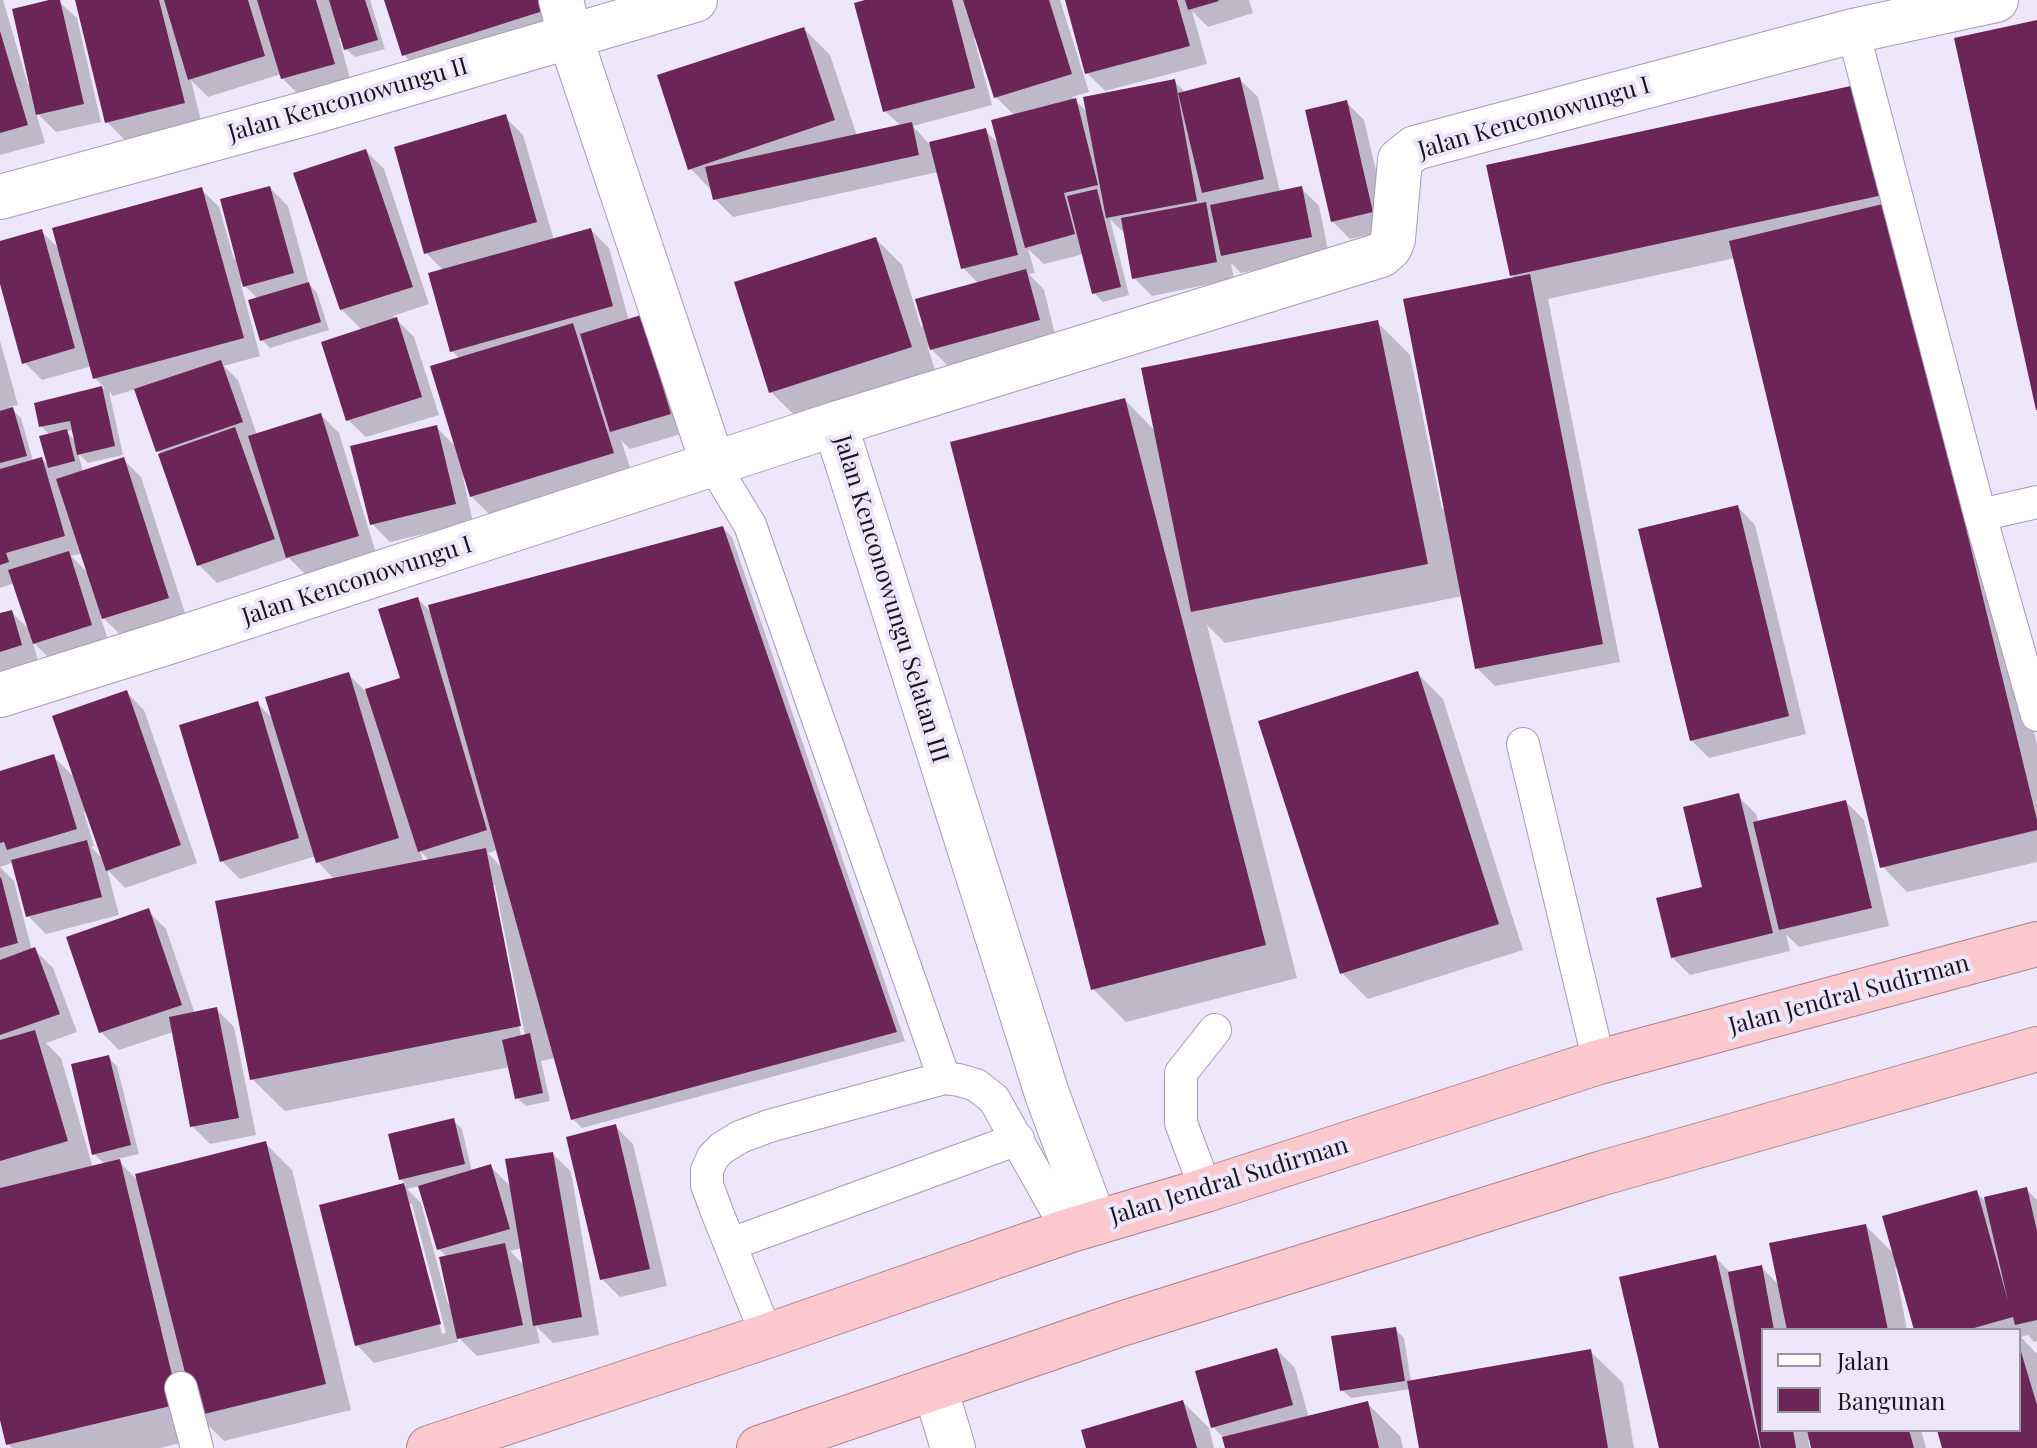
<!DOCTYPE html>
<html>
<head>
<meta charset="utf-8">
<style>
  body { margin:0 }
  #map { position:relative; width:2037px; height:1448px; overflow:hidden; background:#eee7fc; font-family:"Playfair Display",serif }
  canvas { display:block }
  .legend { position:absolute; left:1761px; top:1328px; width:260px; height:104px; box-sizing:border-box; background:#eee7fc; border:2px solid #9993a4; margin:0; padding:10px 14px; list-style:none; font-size:24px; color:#191521 }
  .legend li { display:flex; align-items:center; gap:16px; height:40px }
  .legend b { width:40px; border:2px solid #9993a4 }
</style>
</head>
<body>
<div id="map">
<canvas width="2037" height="1448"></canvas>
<ul class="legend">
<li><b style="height:10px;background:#fff"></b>Jalan</li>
<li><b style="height:22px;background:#6b2556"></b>Bangunan</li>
</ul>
</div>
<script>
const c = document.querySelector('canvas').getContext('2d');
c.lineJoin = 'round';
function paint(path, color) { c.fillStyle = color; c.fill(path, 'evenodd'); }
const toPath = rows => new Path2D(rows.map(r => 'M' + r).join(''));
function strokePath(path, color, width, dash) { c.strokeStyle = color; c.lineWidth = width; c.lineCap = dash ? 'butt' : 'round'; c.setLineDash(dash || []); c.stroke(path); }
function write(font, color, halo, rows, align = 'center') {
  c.font = font + ' "Playfair Display",serif'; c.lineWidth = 8; c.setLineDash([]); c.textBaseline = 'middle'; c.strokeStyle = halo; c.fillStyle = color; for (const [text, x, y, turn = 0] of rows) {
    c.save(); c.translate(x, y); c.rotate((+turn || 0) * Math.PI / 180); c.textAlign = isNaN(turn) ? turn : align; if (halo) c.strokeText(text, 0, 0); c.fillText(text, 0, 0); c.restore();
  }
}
paint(toPath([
  [0,0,3,0,28,85,31,84,57,0,77,18,101,122,56,132,36,112,45,143,0,155],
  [80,0,370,0,385,49,355,57,346,49,342,37,339,38,351,82,300,96,282,78,281,74,208,97,191,80,201,121,125,140,107,122],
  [386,0,559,0,570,36,430,81,404,55],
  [873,0,1060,0,1089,92,1072,97,1088,113,1174,81,1186,93,1240,80,1258,97,1280,192,1301,188,1319,206,1329,255,1241,273,1231,263,1234,279,1152,296,1134,278,1126,235,1110,219,1129,295,1103,302,1094,293,1084,254,1044,264,1028,249,1035,273,1029,274,1044,290,1056,338,949,367,927,345,936,373,797,418,771,392,876,239,902,265,921,327,979,284,963,268,938,172,733,217,715,199,713,192,690,168,804,29,830,55,857,136,901,126,885,111],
  [977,37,996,97,1015,116,1000,145,985,130,929,144,913,126,992,105,974,38],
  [1067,0,1249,0,1253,13,1208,27,1192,11,1207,64,1105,91,1087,73],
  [1859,86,1913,231,2037,744,2037,862,1907,892,1882,866,1735,258,1548,299,1620,662,1495,686,1477,668,1463,596,1225,643,1207,625,1297,978,1126,1022,1093,989,1125,400,1156,432,1377,322,1410,355,1442,509,1446,508,1516,279,1512,275],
  [1346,102,1364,120,1390,230,1350,239,1332,221],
  [505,117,523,135,554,240,591,230,609,248,629,321,640,317,688,432,630,449,621,440,631,471,489,514,471,496,466,477,463,478,473,522,390,542,372,524,437,428,457,448,460,359,452,351,444,271,426,253],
  [366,151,384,169,429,304,393,316,414,337,439,415,366,437,348,420,362,330,341,309],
  [270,188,288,206,309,284,317,293,329,330,270,348,262,340,258,299,240,281,260,356,224,366,238,380,257,435,321,415,339,433,376,553,306,575,289,558,217,583,199,565,163,456,158,451,136,389,113,396,109,391,123,455,88,463,78,453,83,472,123,459,141,477,186,616,122,636,100,615,109,643,52,661,32,641,39,663,0,674,0,616,11,612,31,631,15,583,0,588,0,341,18,405,10,407,21,418,33,461,42,459,50,467,50,435,41,426,36,404,105,388,95,378,92,366,42,380,24,362,0,276,0,243,42,232,60,250,201,189,219,207,234,259,237,258],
  [74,430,76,442,66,431],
  [83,553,90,575,71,556],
  [1738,507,1755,525,1806,734,1709,758,1691,740],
  [723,528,732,537,905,1041,582,1128,573,1119,556,1058,541,1061,550,1101,526,1106,517,1098,510,1067,285,1111,252,1079,335,880,318,862,316,856,240,879,222,861,257,703,275,721,348,674,365,691,403,680,418,599,432,613],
  [498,850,503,869,488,853],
  [420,851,430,861,424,863],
  [491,885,495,885,525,1036,521,1036],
  [1417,673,1443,699,1523,950,1368,999,1342,973],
  [126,692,144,710,197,863,125,888,107,869,119,915,46,934,28,916,14,862,0,867,14,881,32,951,35,950,53,968,77,1032,46,1043,61,1058,93,1168,106,1165,94,1154,108,1057,117,1066,139,1154,117,1159,139,1182,266,1144,292,1170,351,1410,224,1441,208,1425,210,1436,160,1448,12,1448,8,1444,0,1412,0,773,54,757,75,778],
  [87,811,104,860,91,847,94,846,84,813],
  [1738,796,1756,814,1759,823,1846,802,1864,820,1889,926,1799,947,1786,934,1790,951,1690,975,1672,957,1704,888],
  [148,911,166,929,195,1014,216,1009,234,1027,256,1135,210,1144,192,1126,173,1032,119,1050,101,1032],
  [453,1120,462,1129,472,1172,490,1166,512,1188,553,1154,571,1172,599,1335,553,1343,536,1326,540,1343,477,1356,456,1335,458,1342,374,1363,357,1345,321,1207,406,1185,401,1179],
  [420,1186,439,1249,448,1258,451,1303,448,1304,421,1203,407,1189],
  [407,1204,412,1204,446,1333,442,1334],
  [522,1248,525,1266,510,1251],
  [615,1126,633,1144,667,1286,620,1297,602,1279],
  [2026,1189,2037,1200,2037,1341,2034,1342,2028,1335,2021,1337,2037,1354,2037,1448,1944,1448,1939,1430,2019,1430,2019,1330,1916,1330,1898,1267,1895,1267,1907,1330,1763,1330,1763,1430,1921,1430,1926,1448,1813,1448,1811,1440,1808,1440,1810,1448,1661,1448,1716,1258,1731,1273,1761,1267,1780,1286,1866,1226,1895,1255,1976,1192,1988,1204],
  [1395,1329,1404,1338,1411,1382,1590,1351,1623,1383,1634,1448,1421,1448,1411,1389,1351,1398,1342,1390],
  [1277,1350,1295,1368,1309,1418,1367,1403,1400,1436,1403,1448,1227,1448,1225,1439,1213,1427],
  [1183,1402,1209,1428,1214,1448,1088,1448]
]), '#0003');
paint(toPath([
  [49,0,60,0,84,104,36,115,12,9],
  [75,0,159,0,185,103,105,123],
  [164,0,248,0,265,56,188,80],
  [257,0,316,0,335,64,281,79],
  [329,0,365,0,378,40,344,50],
  [384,0,542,0,546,10,402,56],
  [865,0,952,0,975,88,883,112,854,3],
  [963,0,1049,0,1072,74,994,98],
  [1065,0,1177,0,1190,46,1085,74],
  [1185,0,1218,0,1219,1,1188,10],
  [2037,20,2037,410,2036,410,1954,38],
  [804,27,835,120,688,170,657,75],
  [0,31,28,125,0,133],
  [1240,77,1264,179,1202,193,1178,93],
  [1175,79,1197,201,1106,218,1083,97],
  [1860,84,1883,195,1510,276,1486,165],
  [1076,98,1098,185,1064,193,1075,234,1025,248,991,120],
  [1347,100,1373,212,1331,222,1305,110],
  [506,114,537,222,424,254,394,147],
  [912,122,919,155,713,200,705,167],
  [986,128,1018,255,961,269,929,142],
  [366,149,413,287,340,310,293,173],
  [270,186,294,273,243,287,220,199],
  [1302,186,1312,237,1221,256,1210,205],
  [202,187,244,338,93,379,52,228],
  [1097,189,1121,287,1092,294,1067,196],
  [1206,202,1217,262,1132,279,1121,218],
  [1887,203,2037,820,2037,830,1880,868,1729,241],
  [591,228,613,306,450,352,428,273],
  [42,229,75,348,22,364,0,284,0,241],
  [876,237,912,347,769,393,734,282],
  [1026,269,1040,320,930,350,915,299],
  [1530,274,1603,644,1475,669,1403,299],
  [309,282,321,322,260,341,248,300],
  [641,315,671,414,610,432,580,334],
  [397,317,422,397,346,421,321,342],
  [1378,320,1428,564,1191,612,1141,368],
  [573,323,614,453,470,497,430,366],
  [221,360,243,422,156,452,134,389],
  [102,386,115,446,77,455,70,421,39,427,34,403],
  [1125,398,1266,945,1091,990,950,442],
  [13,407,27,456,0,463,0,411],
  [321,413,359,536,286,558,248,436],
  [437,425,456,504,370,525,350,446],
  [235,427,275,539,197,566,158,454],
  [67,429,75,461,48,468,39,436],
  [42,457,65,536,6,553,9,562,0,565,0,469],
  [124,457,169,598,102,619,56,479],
  [1738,505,1789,716,1690,741,1638,529],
  [723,526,897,1032,571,1120,428,605],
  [69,551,92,625,33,644,8,570],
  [418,597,487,830,418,852,365,689,400,678,378,609],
  [12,610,22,645,0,652,0,613],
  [1418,671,1499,924,1340,974,1258,721],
  [349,672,399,838,316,863,265,697],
  [127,690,181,845,106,871,52,716],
  [258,701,299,838,220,862,179,725],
  [54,754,77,829,7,850,4,842,0,843,0,771],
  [1739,793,1773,933,1671,958,1656,898,1702,887,1683,807],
  [1846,800,1872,908,1779,930,1753,822],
  [87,840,102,897,26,917,11,860],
  [486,848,521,1026,250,1080,215,901],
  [1,877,18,943,0,948,0,878],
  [149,908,182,1005,99,1033,66,937],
  [35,947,60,1014,0,1035,0,960],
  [217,1007,239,1118,190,1127,169,1017],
  [35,1030,68,1141,0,1161,0,1040],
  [530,1033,543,1093,515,1099,502,1040],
  [109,1055,131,1145,92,1155,71,1064],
  [454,1118,465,1164,399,1180,388,1134],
  [616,1124,650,1269,600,1280,566,1137],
  [266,1141,326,1384,196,1416,135,1174],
  [553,1152,582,1317,533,1326,505,1159],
  [120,1159,179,1404,6,1445,0,1420,0,1188],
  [491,1164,510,1229,437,1250,418,1186],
  [404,1183,441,1324,355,1346,319,1205],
  [2027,1187,2037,1231,2037,1320,2015,1325,2013,1317,1967,1330,1914,1330,1882,1216,1977,1190,2008,1301,1984,1197],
  [1866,1224,1888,1330,1787,1330,1769,1243],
  [505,1243,523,1325,457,1339,439,1257],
  [1716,1255,1760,1448,1659,1448,1619,1277],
  [1762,1265,1774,1330,1763,1330,1763,1430,1793,1430,1796,1448,1761,1448,1728,1272],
  [1396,1327,1405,1381,1340,1391,1331,1336],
  [2019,1345,2037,1405,2037,1448,1942,1448,1937,1430,2019,1430],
  [1277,1348,1293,1405,1211,1428,1195,1371],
  [1591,1349,1608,1448,1419,1448,1407,1381],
  [1183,1400,1197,1448,1086,1448,1081,1430],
  [1368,1401,1379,1448,1225,1448,1222,1437],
  [1807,1430,1909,1430,1914,1448,1811,1448]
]), '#6b2556');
const service = toPath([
  [1853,31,1980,515,2037,715],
  [713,464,750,525,944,1078],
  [1980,515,2037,502],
  [1523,744,1599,1062],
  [1206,1190,1181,1123,1181,1073,1215,1030],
  [731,1244,1018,1139],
  [767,1336,717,1212,707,1185,707,1170,713,1157,722,1148,740,1137,769,1126,944,1078,959,1080,976,1085,994,1099,1068,1231],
  [181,1388,197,1448]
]);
const minor = toPath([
  [561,0,570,37,713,464,835,424,1025,1024,1047,1094,1095,1223],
  [0,197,315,111,695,0],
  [835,424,1381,255,1390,247,1393,239,1400,160,1415,148,1853,31,1996,0],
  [0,695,172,641,713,464],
  [935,1388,953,1448]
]);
const trunk = toPath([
  [429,1448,767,1336,1068,1231,1206,1190,1599,1062,2037,944],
  [759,1448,1124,1323,1599,1174,2037,1049]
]);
strokePath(service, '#a499ba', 34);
strokePath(minor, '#a499ba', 46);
strokePath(trunk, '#ab8089', 46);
strokePath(service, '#fff', 32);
strokePath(minor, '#fff', 44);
strokePath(trunk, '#fbc8ce', 44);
write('24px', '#191521', '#eee7fc', [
  ["Jalan Kenconowungu II",348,100,-16],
  ["Jalan Kenconowungu I",1534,118,-16],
  ["Jalan Kenconowungu I",357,581,-18],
  ["Jalan Kenconowungu Selatan III",891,599,73],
  ["Jalan Jendral Sudirman",1849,995,-15],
  ["Jalan Jendral Sudirman",1229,1181,-17]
]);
</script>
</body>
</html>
